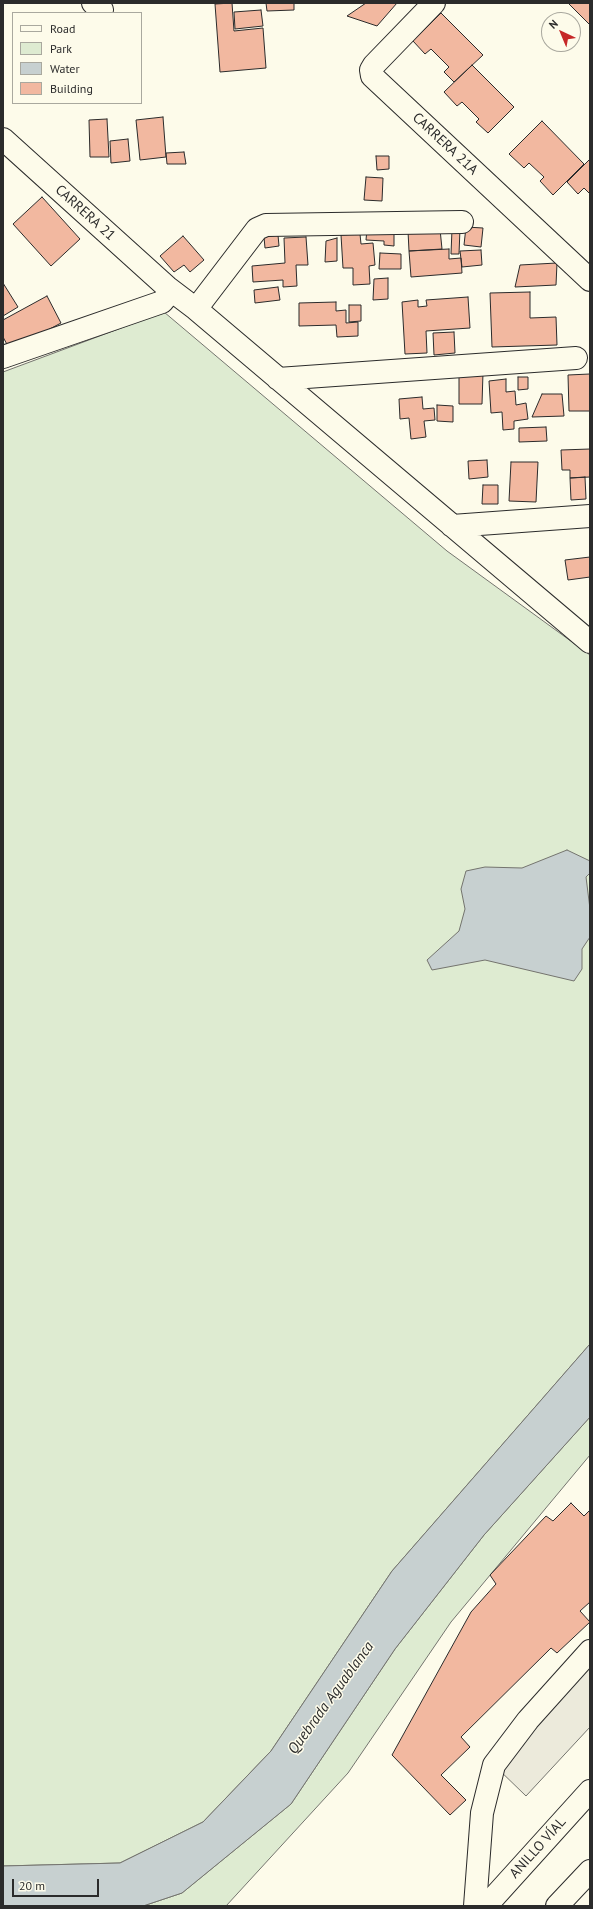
<!DOCTYPE html>
<html>
<head>
<meta charset="utf-8">
<style>
  body { margin:0 }
  #map { position:relative; width:593px; height:1909px; overflow:hidden; background:#fdfbea; font-family:"PT Sans",sans-serif }
  canvas { display:block }
  .frame { position:absolute; inset:0; border:4px solid #2b2b2b; pointer-events:none }
  .legend { position:absolute; left:12px; top:12px; width:130px; height:92px; box-sizing:border-box; background:#fdfbea; border:1px solid #a9a89e; margin:0; padding:5px 7px; list-style:none; font-size:12px; color:#2b2b2b }
  .legend li { display:flex; align-items:center; gap:8px; height:20px }
  .legend b { width:20px; border:1px solid #a9a89e }
  .north { position:absolute; left:541px; top:12px; width:40px; height:40px; box-sizing:border-box; background:#fdfbea; border:1px solid #a9a89e; border-radius:50%; rotate:316deg; font-size:11px; font-weight:700; line-height:16px; text-align:center; color:#2b2b2b }
  .north::after { content:''; display:block; margin:auto; width:14px; height:18px; background:#c62828; clip-path:polygon(50% 0,100% 100%,50% 72%,0 100%) }
  .scale { position:absolute; left:12px; top:1879px; width:87px; height:18px; box-sizing:border-box; border:2px solid #2b2b2b; border-top:0; padding-left:5px; font-size:12px; line-height:14px; white-space:nowrap; color:#2b2b2b; -webkit-text-stroke:3px #fdfbea; paint-order:stroke }
</style>
</head>
<body>
<div id="map">
<canvas width="593" height="1909"></canvas>
<div class="frame"></div>
<ul class="legend">
<li><b style="height:5px;background:#fdfbea"></b>Road</li>
<li><b style="height:11px;background:#deebd1"></b>Park</li>
<li><b style="height:11px;background:#c7d0d0"></b>Water</li>
<li><b style="height:11px;background:#f2b8a0"></b>Building</li>
</ul>
<div class="north">N</div>
<div class="scale">20 m</div>
</div>
<script>
const c = document.querySelector('canvas').getContext('2d');
c.lineJoin = 'round';
function paint(path, color) { c.fillStyle = color; c.fill(path, 'evenodd'); }
const toPath = rows => new Path2D(rows.map(r => 'M' + r).join(''));
function strokePath(path, color, width, dash) { c.strokeStyle = color; c.lineWidth = width; c.lineCap = dash ? 'butt' : 'round'; c.setLineDash(dash || []); c.stroke(path); }
function write(font, color, halo, rows, align = 'center') {
  c.font = font + ' "PT Sans",sans-serif'; c.lineWidth = 3; c.setLineDash([]); c.textBaseline = 'middle'; c.strokeStyle = halo; c.fillStyle = color; for (const [text, x, y, turn = 0] of rows) {
    c.save(); c.translate(x, y); c.rotate((+turn || 0) * Math.PI / 180); c.textAlign = isNaN(turn) ? turn : align; if (halo) c.strokeText(text, 0, 0); c.fillText(text, 0, 0); c.restore();
  }
}
const green = toPath([
  [164,312,447,551,590,655,590,1344,392,1571,271,1751,203,1822,120,1863,3,1866,3,372,164,312],
  [590,1417,590,1455,451,1622,348,1773,226,1906,143,1906,182,1893,291,1804,395,1649,484,1535,590,1417]
]);
paint(green, '#deebd1');
strokePath(green, '#74746e', 1);
const parking = toPath([
  [590,1651,590,1727,526,1796,494,1765,590,1651]
]);
paint(parking, '#eceadb');
strokePath(parking, '#74746e', 1);
const water = toPath([
  [567,850,590,861,590,873,586,877,590,909,590,937,582,949,582,969,574,981,485,960,432,970,427,960,459,931,465,909,461,889,466,871,485,867,522,868,567,850],
  [590,1344,590,1417,484,1535,395,1649,291,1804,182,1893,143,1906,3,1906,3,1866,120,1863,203,1822,271,1751,392,1571,590,1344]
]);
paint(water, '#c7d0d0');
strokePath(water, '#74746e', 1);
const building = toPath([
  [232,3,234,31,263,28,266,68,220,72,215,4,232,3],
  [266,3,294,3,294,10,267,11,266,3],
  [366,3,397,3,377,26,347,16,366,3],
  [568,3,590,3,590,25,568,3],
  [261,10,263,26,235,29,234,12,261,10],
  [441,13,483,55,454,82,444,72,449,67,431,49,425,54,413,41,441,13],
  [472,65,514,107,488,133,476,122,479,119,462,102,457,106,444,92,472,65],
  [163,117,166,157,140,160,136,120,163,117],
  [107,119,109,157,90,157,89,120,107,119],
  [542,121,584,164,553,195,540,181,544,177,529,163,524,168,509,154,542,121],
  [128,139,130,161,111,163,110,141,128,139],
  [184,152,186,164,167,164,166,153,184,152],
  [376,156,389,156,389,169,377,170,376,156],
  [590,159,590,194,584,188,578,194,567,182,590,159],
  [366,177,383,178,382,201,364,200,366,177],
  [42,197,80,239,51,266,13,224,42,197],
  [466,227,483,228,481,247,464,245,466,227],
  [367,229,394,231,394,246,384,245,384,241,366,240,367,229],
  [440,229,442,249,409,251,408,231,440,229],
  [452,229,460,229,459,254,451,254,452,229],
  [360,234,361,244,373,243,375,265,369,266,370,284,353,285,353,268,343,268,341,235,360,234],
  [278,235,279,246,265,248,264,237,278,235],
  [183,236,204,260,190,272,184,265,174,272,160,256,183,236],
  [306,237,308,265,296,265,297,286,283,287,283,280,253,282,252,266,285,263,284,238,306,237],
  [337,238,337,261,325,262,326,241,337,238],
  [449,249,449,259,461,258,462,273,411,277,409,251,449,249],
  [481,250,482,265,462,267,460,251,481,250],
  [380,253,401,254,401,269,379,269,380,253],
  [557,263,556,285,515,287,520,265,557,263],
  [388,278,388,299,373,300,374,279,388,278],
  [3,283,18,307,3,316,3,283],
  [278,287,280,300,255,303,254,290,278,287],
  [530,292,530,318,556,317,557,345,492,347,490,293,530,292],
  [47,296,61,323,10,350,3,337,3,320,47,296],
  [468,297,470,328,426,331,427,353,405,354,402,302,418,300,418,307,427,306,426,300,468,297],
  [336,302,336,311,346,310,346,323,358,322,358,336,337,337,336,325,299,326,299,303,336,302],
  [349,305,361,305,361,321,349,322,349,305],
  [454,332,455,353,434,355,433,333,454,332],
  [483,373,482,404,459,404,459,375,483,373],
  [590,374,590,411,569,411,568,375,590,374],
  [518,377,528,377,528,389,518,390,518,377],
  [506,379,506,392,515,391,516,405,526,403,528,419,514,421,514,429,503,430,502,412,491,413,489,381,506,379],
  [542,394,562,394,564,416,532,417,542,394],
  [422,397,423,409,434,408,435,420,424,421,426,437,411,439,409,418,400,419,399,399,422,397],
  [437,405,453,406,453,422,437,421,437,405],
  [546,427,547,441,519,442,519,428,546,427],
  [590,449,590,477,570,478,570,470,562,470,561,450,590,449],
  [487,460,488,477,469,479,468,461,487,460],
  [511,462,538,462,536,502,509,501,511,462],
  [585,477,586,499,571,500,570,478,585,477],
  [483,485,498,485,498,504,482,504,483,485],
  [590,557,590,577,568,580,565,560,590,557],
  [571,1503,584,1516,590,1510,590,1602,580,1611,590,1622,557,1653,551,1648,461,1737,470,1747,441,1775,466,1800,450,1815,392,1755,471,1612,496,1584,490,1575,546,1516,553,1521,571,1503]
]);
paint(building, '#f2b8a0');
strokePath(building, '#2b2b2b', 1);
const minor = toPath([
  [93,3,102,10],
  [434,3,374,65,371,70,372,76,590,280],
  [3,139,167,287,196,309,590,642],
  [196,309,257,229,266,225,462,222],
  [3,357,162,302,167,296,167,287],
  [278,379,576,358],
  [452,526,590,516],
  [475,1906,482,1813,494,1765,528,1720,590,1651]
]);
const highway = toPath([
  [486,1906,590,1791],
  [557,1906,590,1871]
]);
strokePath(minor, '#2b2b2b', 24);
strokePath(highway, '#2b2b2b', 24);
strokePath(minor, '#fdfbea', 22);
strokePath(highway, '#fdfbea', 22);
write('14px', '#2b2b2b', '#fdfbea', [
  ["CARRERA 21A",445,144,43],
  ["CARRERA 21",85,213,42],
  ["ANILLO VÍAL",538,1848,-48]
]);
write('italic 15px', '#2b2b2b', '#fdfbea', [
  ["Quebrada Aguablanca",331,1698,-54]
]);
</script>
</body>
</html>
